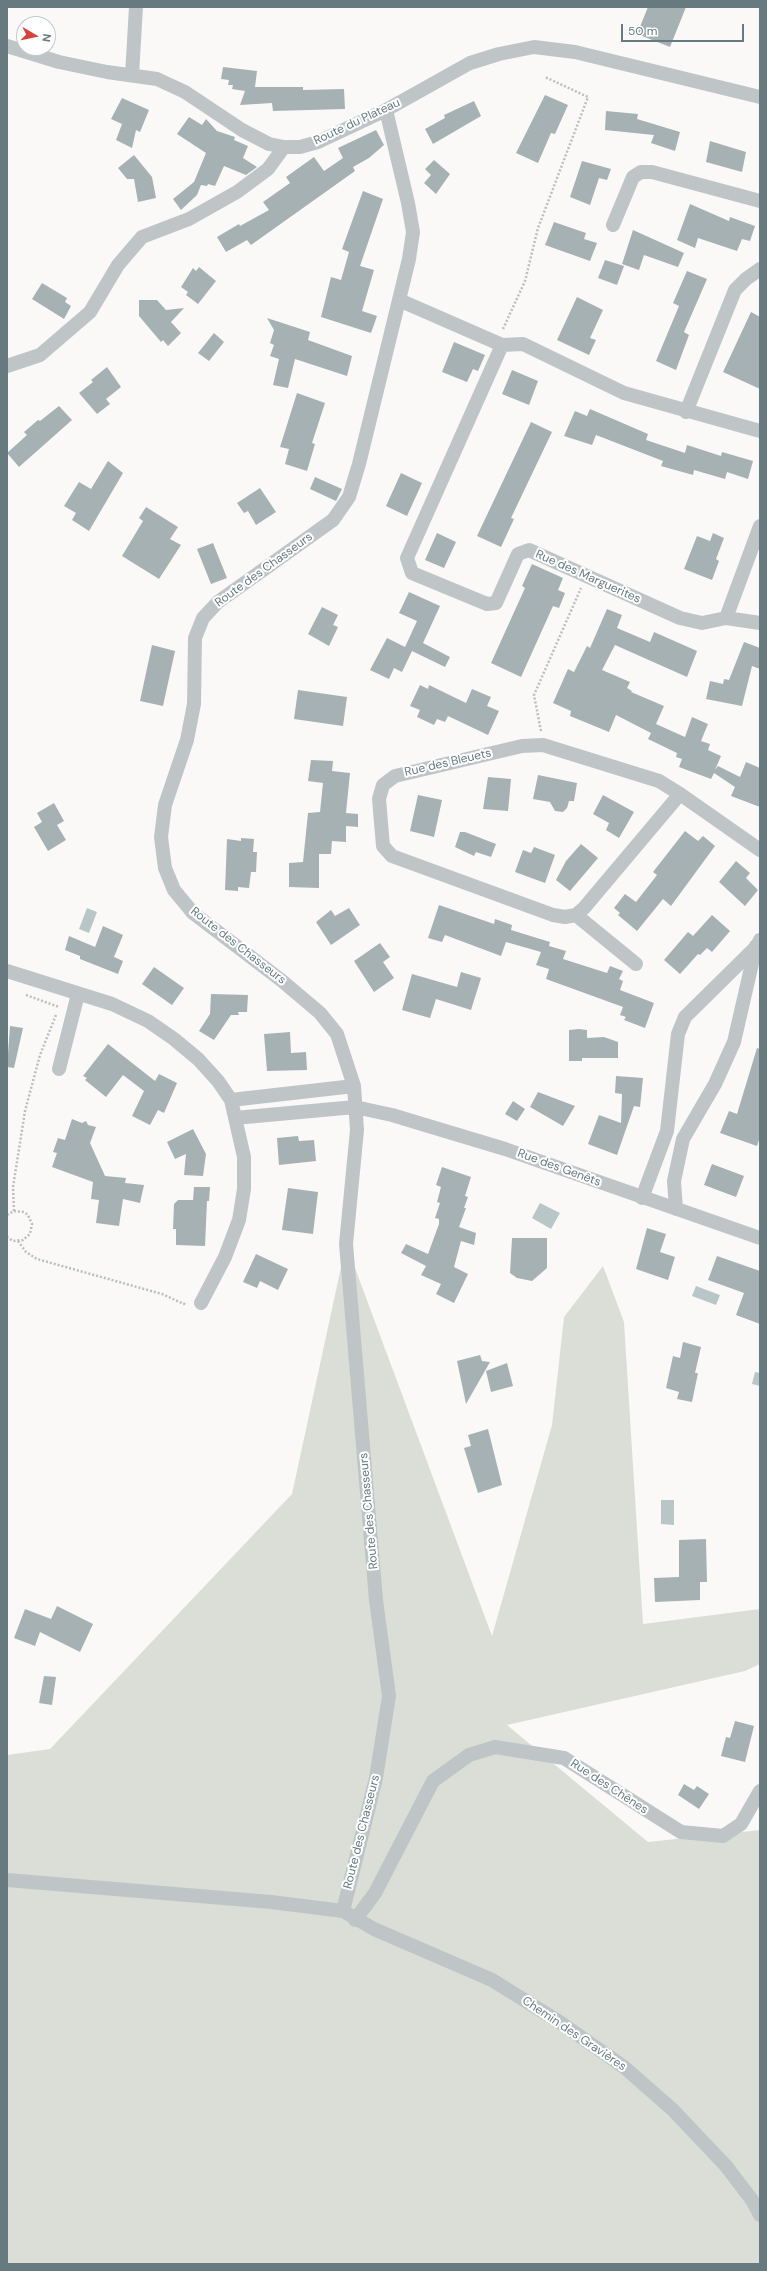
<!DOCTYPE html>
<html>
<head>
<meta charset="utf-8">
<style>
  body { margin:0 }
  #map { position:relative; width:767px; height:2271px; overflow:hidden; background:#faf9f8; font-family:"DM Sans",sans-serif }
  canvas { display:block }
  .frame { position:absolute; inset:0; border:8px solid #667a80; pointer-events:none }
  .north { position:absolute; left:16px; top:16px; width:40px; height:40px; box-sizing:border-box; background:#fff; border:1px solid #c2cacc; border-radius:50%; rotate:99deg; font-size:11px; font-weight:700; line-height:16px; text-align:center; color:#667a80 }
  .north::after { content:''; display:block; margin:auto; width:14px; height:18px; background:#d6453c; clip-path:polygon(50% 0,100% 100%,50% 72%,0 100%) }
  .scale { position:absolute; left:621px; top:24px; width:123px; height:18px; box-sizing:border-box; border:2px solid #667a80; border-top:0; padding-left:5px; font-size:12px; line-height:14px; white-space:nowrap; color:#667a80; -webkit-text-stroke:3px #fff; paint-order:stroke }
</style>
</head>
<body>
<div id="map">
<canvas width="767" height="2271"></canvas>
<div class="frame"></div>
<div class="north">N</div>
<div class="scale">50 m</div>
</div>
<script>
const c = document.querySelector('canvas').getContext('2d');
c.lineJoin = 'round';
function paint(path, color) { c.fillStyle = color; c.fill(path, 'evenodd'); }
const toPath = rows => new Path2D(rows.map(r => 'M' + r).join(''));
function strokePath(path, color, width, dash) { c.strokeStyle = color; c.lineWidth = width; c.lineCap = dash ? 'butt' : 'round'; c.setLineDash(dash || []); c.stroke(path); }
function write(font, color, halo, rows, align = 'center') {
  c.font = font + ' "DM Sans",sans-serif'; c.lineWidth = 4; c.setLineDash([]); c.textBaseline = 'middle'; c.strokeStyle = halo; c.fillStyle = color; for (const [text, x, y, turn = 0] of rows) {
    c.save(); c.translate(x, y); c.rotate((+turn || 0) * Math.PI / 180); c.textAlign = isNaN(turn) ? turn : align; if (halo) c.strokeText(text, 0, 0); c.fillText(text, 0, 0); c.restore();
  }
}
paint(toPath([
  [346,1244,492,1636,552,1425,564,1317,603,1266,624,1322,643,1624,760,1609,760,1664,745,1671,507,1725,648,1842,760,1830,760,2264,7,2264,7,1755,50,1749,292,1494]
]), '#dbded7');
paint(toPath([
  [87,908,97,912,89,933,79,929],
  [540,1203,560,1213,551,1229,532,1218],
  [696,1286,720,1295,716,1305,692,1296],
  [755,1372,760,1373,760,1386,752,1384],
  [661,1500,674,1500,674,1525,661,1524]
]), '#b8c6c8');
paint(toPath([
  [648,7,686,7,670,47,637,34],
  [223,67,257,71,255,87,303,87,303,90,344,89,345,109,273,111,272,103,240,105,245,91,232,89,233,85,228,85,229,80,221,79],
  [545,95,568,105,555,134,551,133,538,163,516,153],
  [122,98,149,110,140,132,136,130,132,148,116,140,122,124,111,119],
  [474,101,481,116,433,144,425,129,445,118,444,115],
  [606,111,638,114,637,119,680,132,675,151,651,143,654,135,605,130],
  [189,117,202,125,206,119,217,131,235,137,234,140,248,146,243,158,257,167,246,175,224,166,215,186,208,184,207,186,201,185,197,195,181,210,173,199,194,182,206,153,177,134],
  [376,130,384,145,369,158,353,167,355,171,251,245,247,240,226,252,217,237,239,224,240,226,269,210,263,202,290,183,286,177,314,157,324,171,343,158,338,148],
  [710,141,746,152,742,172,706,162],
  [134,155,152,177,156,198,138,202,134,179,127,179,118,168],
  [434,160,450,174,436,194,424,183,431,175,425,169],
  [582,161,611,169,607,180,599,178,590,205,570,197],
  [363,191,383,199,360,266,374,270,362,311,377,316,371,333,321,317,331,277,341,280,349,252,342,249],
  [690,204,729,221,730,217,755,226,750,241,742,239,737,251,698,238,695,248,677,240],
  [554,222,586,233,584,239,597,243,590,261,545,245],
  [633,230,684,253,678,267,644,255,639,270,622,264],
  [605,260,624,266,617,285,598,278],
  [199,267,216,281,198,304,186,295,188,292,181,287,193,268,196,271],
  [687,271,707,279,684,332,689,335,676,370,656,361,679,306,673,303],
  [42,283,67,298,65,302,71,306,64,319,32,299],
  [577,297,603,310,590,338,596,340,589,355,557,340],
  [139,300,157,300,166,310,184,308,171,322,181,333,168,346,163,340,161,342,139,316],
  [751,312,760,317,760,389,723,372],
  [267,318,310,332,308,340,352,356,347,376,295,359,288,388,273,385,279,359,270,356,274,345,270,343,274,330],
  [214,333,224,342,209,361,198,353],
  [454,342,485,355,478,371,473,369,467,382,442,372],
  [107,367,121,387,106,399,110,404,97,414,79,393,93,382,91,380],
  [512,370,538,381,529,405,502,394],
  [297,393,325,403,312,443,315,444,307,471,285,464,289,449,280,447],
  [59,406,72,420,19,467,7,453,27,435,24,432,38,420,40,421],
  [590,409,648,434,646,440,685,453,687,445,721,456,722,452,753,461,748,479,727,472,725,479,694,470,693,475,661,466,663,461,596,435,592,445,564,436,575,411,587,416],
  [531,422,552,432,511,518,514,519,501,547,477,536],
  [108,461,123,473,89,531,72,520,76,513,64,506,79,482,91,489],
  [401,473,422,483,407,516,386,506],
  [315,477,342,489,336,501,310,489],
  [260,488,276,512,256,525,248,511,244,513,237,503],
  [146,507,178,527,170,539,181,545,159,579,122,556,143,521,139,518],
  [437,533,456,542,444,568,425,560],
  [713,533,724,538,716,559,719,561,712,580,684,569,697,536,710,541],
  [213,543,227,578,211,584,197,549],
  [532,564,563,578,558,590,565,593,559,608,553,606,521,677,491,663,525,588,522,586],
  [409,592,440,606,423,643,450,657,445,667,412,651,402,672,394,668,389,679,370,670,387,638,405,647,417,621,399,613],
  [322,607,338,615,333,625,338,627,329,646,308,634],
  [607,609,622,615,617,628,650,642,654,632,697,651,687,677,615,645,602,670,630,682,627,688,632,691,631,692,664,706,656,724,685,737,692,717,708,724,701,741,710,744,708,750,721,756,715,770,718,766,740,777,746,762,760,768,760,807,731,796,735,787,714,773,711,779,679,767,682,759,676,757,677,753,648,739,651,733,616,715,609,732,570,716,571,711,553,703,568,669,574,672,587,646,590,648],
  [744,642,760,648,760,669,752,666,742,706,706,699,710,681,723,684,724,679,729,680],
  [152,645,175,651,163,706,140,701],
  [420,685,428,689,429,685,466,703,472,689,491,697,487,706,499,711,488,735,448,716,445,722,437,719,434,725,417,717,420,710,410,706],
  [298,690,347,697,343,726,294,719],
  [311,760,333,761,332,771,350,773,346,813,358,814,358,827,346,826,346,842,332,841,331,854,319,854,319,888,289,887,289,863,303,862,308,813,320,812,323,783,308,781],
  [538,775,577,783,574,801,569,801,567,808,563,812,555,811,550,802,533,799],
  [488,777,511,779,508,811,483,809],
  [418,795,442,800,434,837,410,831],
  [603,795,634,812,619,838,606,830,609,823,593,814],
  [54,803,64,821,57,825,66,840,48,851,34,827,42,822,37,813],
  [685,831,698,841,703,836,715,846,671,906,663,899,637,931,618,915,620,913,614,908,625,894,636,902,657,875,653,872],
  [460,832,465,832,496,844,491,857,476,852,474,856,455,847],
  [241,838,254,839,253,852,257,852,256,872,251,872,249,888,238,887,238,891,225,890,227,839,241,841],
  [581,844,598,858,570,891,556,880,566,861],
  [534,847,555,855,545,883,515,872,523,850,531,853],
  [736,861,750,873,746,878,758,890,745,906,719,882],
  [439,905,494,924,495,919,512,925,511,930,550,942,549,946,566,951,563,959,607,973,610,966,623,971,619,979,623,981,620,990,654,1003,645,1028,624,1020,626,1017,620,1015,623,1007,546,979,549,969,536,965,541,952,506,942,501,956,445,935,442,942,428,938],
  [349,908,360,925,331,945,316,922,331,910,335,916],
  [712,915,730,931,712,952,707,948,700,955,698,954,680,974,664,960,688,932,693,936],
  [103,926,123,935,114,957,123,961,118,974,80,959,80,956,65,950,69,936,95,947],
  [380,943,390,957,383,962,394,978,374,992,354,961],
  [154,967,184,988,172,1005,142,984],
  [461,972,481,978,471,1010,436,999,430,1018,402,1010,412,974,457,987],
  [211,994,248,995,247,1012,238,1012,239,1015,231,1015,214,1040,199,1031,210,1014],
  [10,1026,23,1028,14,1068,7,1067],
  [579,1029,587,1030,587,1038,604,1037,618,1042,618,1058,582,1058,582,1061,569,1061,569,1030],
  [290,1032,291,1053,306,1052,307,1070,267,1071,264,1034],
  [108,1044,155,1081,159,1074,177,1083,164,1113,158,1110,150,1125,132,1116,144,1091,123,1075,106,1097,85,1080,87,1078,83,1076],
  [757,1048,760,1049,760,1137,757,1146,720,1133,729,1111,737,1114],
  [616,1076,643,1078,640,1107,634,1106,617,1155,588,1144,599,1115,621,1123,622,1094,615,1093],
  [538,1092,575,1106,563,1126,530,1107],
  [513,1101,525,1109,517,1121,505,1114],
  [72,1119,82,1123,86,1121,88,1125,96,1127,90,1143,105,1176,126,1178,125,1183,144,1185,140,1203,123,1199,119,1226,96,1223,99,1200,91,1199,93,1182,52,1167,57,1153,53,1152,58,1138,65,1140],
  [193,1129,206,1154,203,1176,184,1175,186,1154,175,1159,167,1142],
  [298,1136,299,1141,314,1140,316,1161,279,1165,277,1138],
  [712,1164,744,1176,736,1197,704,1185],
  [442,1167,471,1177,465,1196,468,1197,464,1208,466,1208,459,1227,476,1233,474,1245,461,1241,454,1267,468,1274,454,1303,436,1294,441,1284,421,1275,426,1266,401,1253,406,1244,428,1254,439,1224,439,1219,435,1218,440,1203,437,1202,441,1187,436,1185],
  [194,1187,210,1187,209,1201,207,1201,205,1246,176,1245,176,1229,173,1229,174,1204,178,1200,193,1200],
  [288,1188,318,1192,313,1234,282,1230],
  [647,1228,666,1234,660,1252,675,1257,668,1280,636,1269],
  [512,1238,547,1238,547,1268,532,1281,517,1278,510,1273],
  [256,1254,288,1269,278,1290,260,1281,257,1288,243,1282],
  [717,1256,760,1271,760,1324,736,1315,744,1293,708,1280],
  [683,1342,701,1347,695,1373,698,1373,692,1402,677,1399,679,1392,666,1388,673,1356,680,1358],
  [480,1355,482,1361,490,1362,466,1404,457,1361],
  [507,1363,513,1386,491,1392,486,1371],
  [488,1429,502,1485,478,1493,464,1448,471,1446,468,1435],
  [706,1539,707,1582,700,1582,700,1600,655,1602,654,1578,679,1577,679,1540],
  [57,1606,93,1624,80,1652,40,1632,35,1646,14,1638,25,1609,51,1619],
  [44,1676,56,1677,52,1705,39,1703],
  [735,1721,754,1726,745,1762,721,1756,726,1737,730,1738],
  [684,1784,694,1790,697,1786,709,1794,699,1809,678,1795]
]), '#a6b1b4');
strokePath(toPath([
  [503,329,525,281,538,228,588,97,545,77],
  [541,731,534,695,581,588],
  [26,995,59,1007],
  [14,1211,13,1187,25,1111,40,1055,56,1015],
  [7,1215,14,1211,24,1212,28,1215,32,1224,30,1234,23,1240,13,1241,7,1237],
  [18,1241,26,1252,37,1259,162,1294,184,1304,185,1302]
]), '#babec0', 2.5, [2, 2]);
strokePath(toPath([
  [7,46,59,62,107,72,157,79,185,92,242,130,269,144,284,147,300,147,318,142,386,110,470,63,499,54,534,47,575,52,760,97],
  [132,75,136,7],
  [613,225,633,177,641,172,652,172,760,201],
  [399,300,502,345,523,344,624,393,760,431],
  [502,345,407,558,412,573,487,604,496,603,518,554,529,550,680,618,702,623,726,618,760,623],
  [7,366,40,355,90,312,118,265,142,237,189,219,237,192,268,169,284,147],
  [686,412,735,290,746,279,760,269],
  [726,618,760,526],
  [680,794,584,908,576,915,565,917,553,915,392,856,383,846,379,799,383,785,395,776,522,746,543,745,659,781,680,794,760,850],
  [576,915,636,964],
  [7,971,112,1004,148,1021,174,1039,198,1059,218,1081,231,1100,244,1157,244,1189,239,1220,225,1257,201,1303],
  [59,1069,78,994],
  [231,1100,354,1086],
  [235,1118,355,1107,392,1115,505,1149,760,1238],
  [642,1198,667,1131,678,1034,685,1017,757,946,760,940],
  [676,1209,674,1181,683,1139,715,1084,734,1042,756,946],
  [7,1880,271,1902,343,1911,374,1929,492,1980,558,2021,624,2067,673,2110,726,2166,752,2200,760,2215],
  [343,1911,376,1778,389,1696,376,1600,346,1244,357,1130,354,1086,337,1034,320,1013,281,980,193,913,174,890,165,868,161,837,165,805,187,740,194,704,195,638,203,618,218,602,333,520,349,497,359,464,409,259,413,232,408,203,386,110],
  [355,1920,375,1893,433,1781,469,1755,495,1747,564,1758,681,1832,723,1836,741,1824,760,1791]
]), '#bfc5c7', 14);
write('12px', '#667a80', '#fff', [
  ["Route du Plateau",357,122,-25],
  ["Route des Chasseurs",264,570,-36],
  ["Rue des Marguerites",588,577,24],
  ["Rue des Bleuets",448,763,-13],
  ["Route des Chasseurs",238,946,38],
  ["Rue des Genêts",559,1168,20],
  ["Route des Chasseurs",369,1511,-95],
  ["Rue des Chênes",609,1787,33],
  ["Route des Chasseurs",362,1832,-76],
  ["Chemin des Gravières",574,2034,34]
]);
</script>
</body>
</html>
